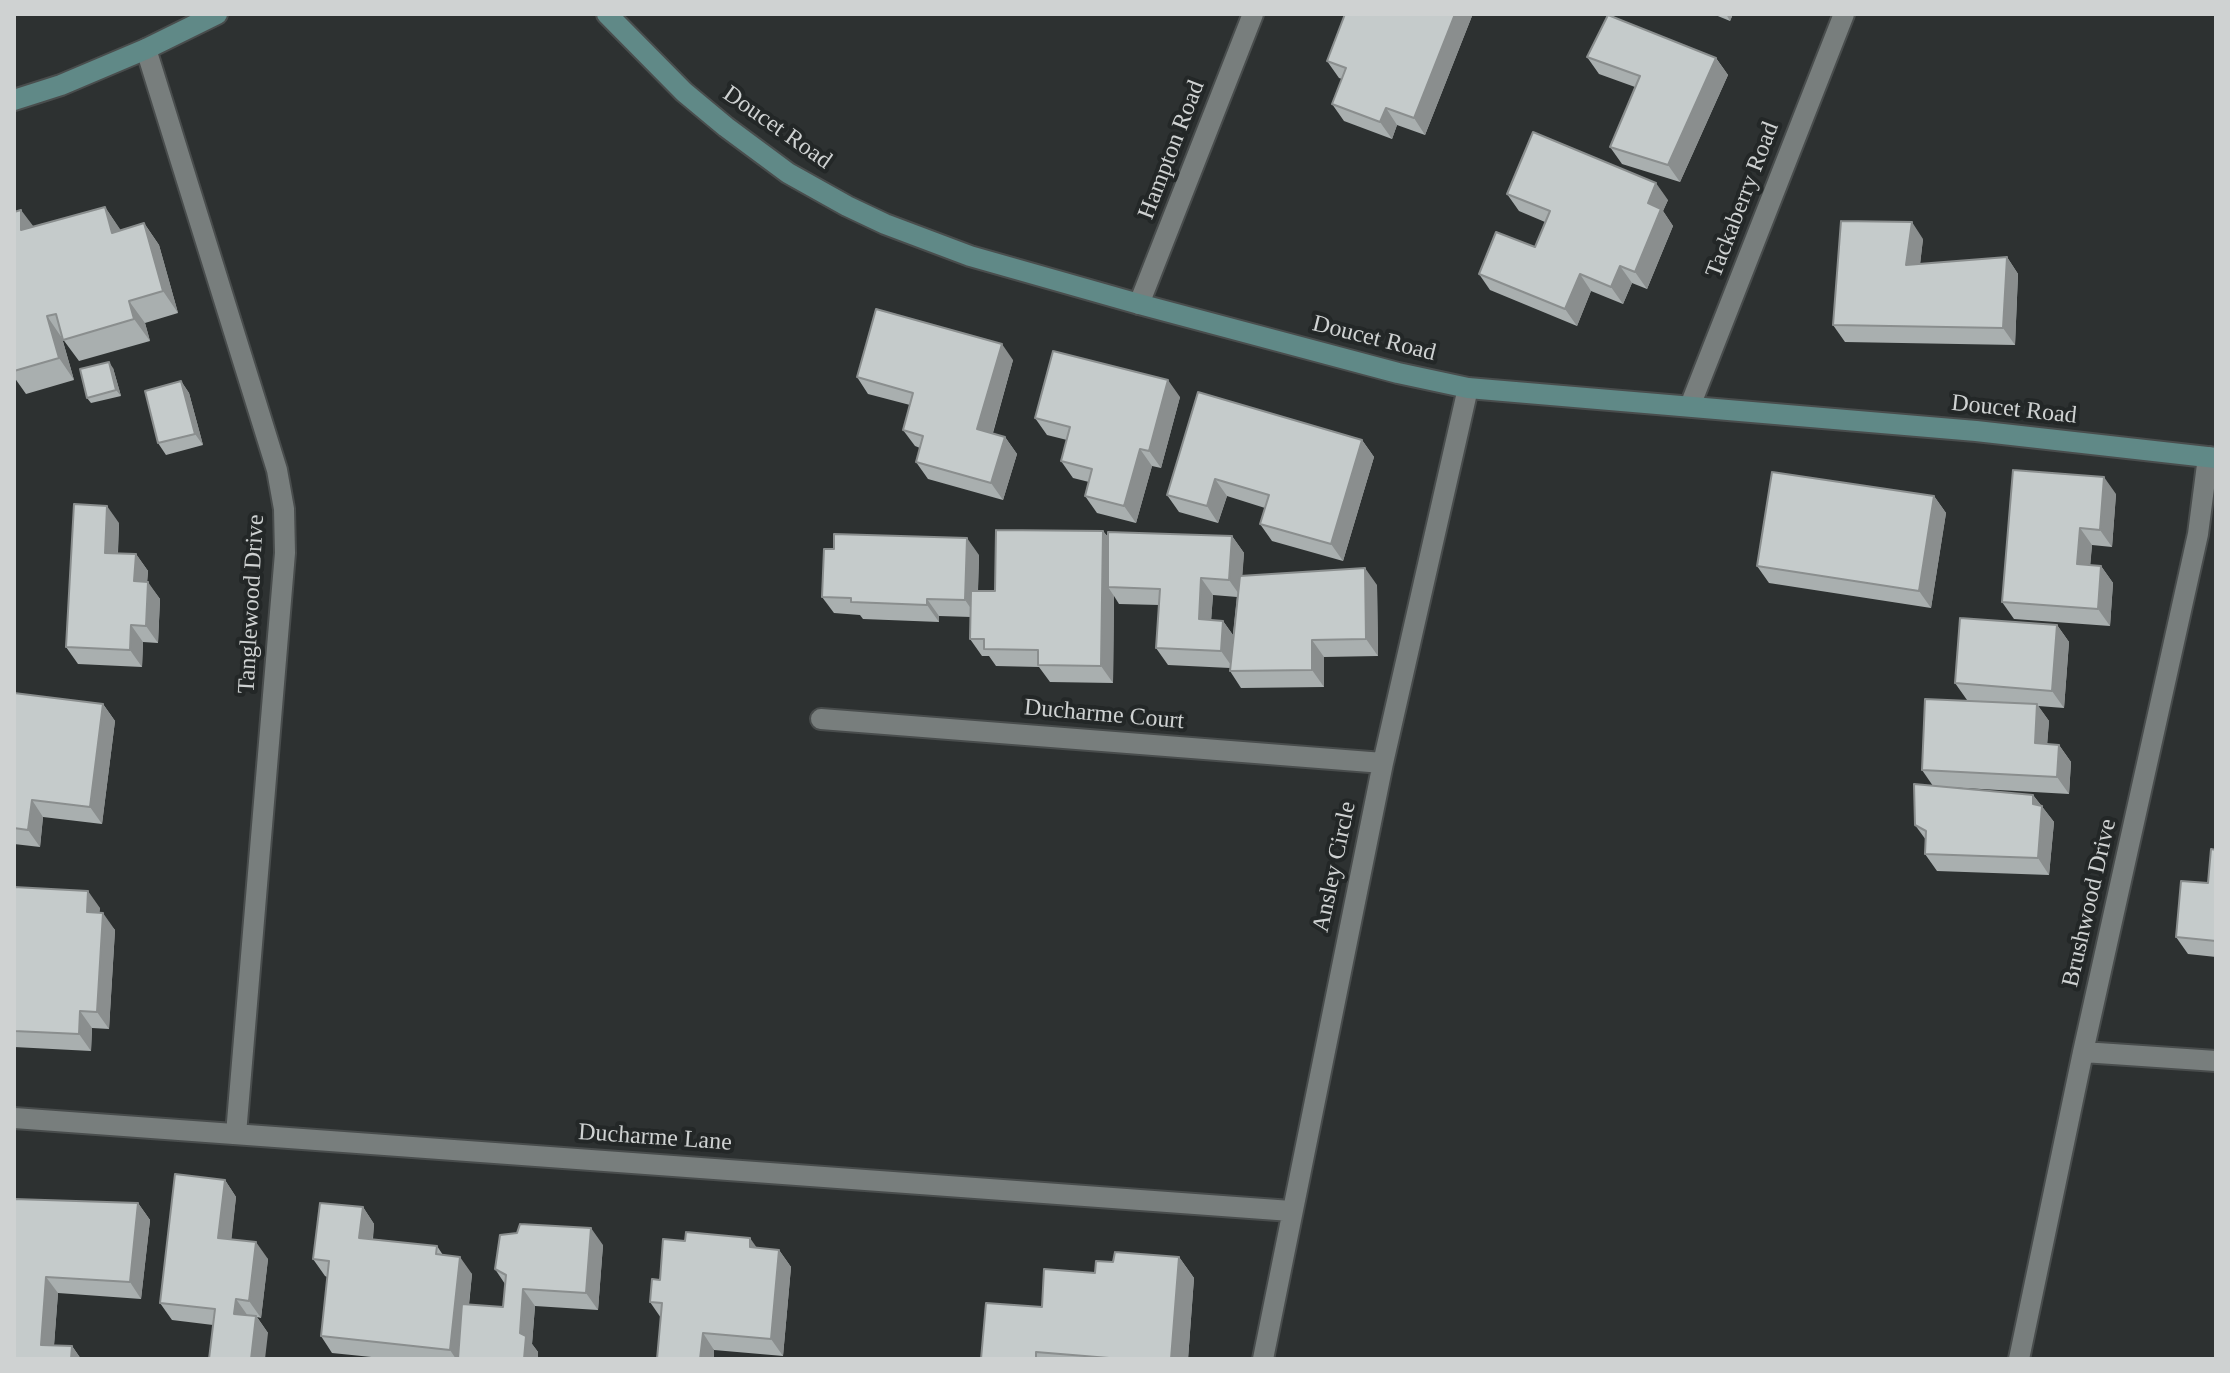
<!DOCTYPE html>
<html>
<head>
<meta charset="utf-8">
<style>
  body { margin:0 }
  #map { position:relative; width:2230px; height:1373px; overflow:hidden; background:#2d3131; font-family:"Times New Roman",serif }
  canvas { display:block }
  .frame { position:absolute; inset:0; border:16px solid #cfd2d2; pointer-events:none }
</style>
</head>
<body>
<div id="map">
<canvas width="2230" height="1373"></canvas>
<div class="frame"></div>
</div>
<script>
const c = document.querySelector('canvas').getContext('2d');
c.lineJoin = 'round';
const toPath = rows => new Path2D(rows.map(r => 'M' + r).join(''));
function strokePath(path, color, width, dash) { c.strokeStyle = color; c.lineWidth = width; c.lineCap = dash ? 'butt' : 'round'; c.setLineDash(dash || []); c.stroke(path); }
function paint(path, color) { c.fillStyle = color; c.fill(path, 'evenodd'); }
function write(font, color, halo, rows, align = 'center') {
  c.font = font + ' "Times New Roman",serif'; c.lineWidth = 8; c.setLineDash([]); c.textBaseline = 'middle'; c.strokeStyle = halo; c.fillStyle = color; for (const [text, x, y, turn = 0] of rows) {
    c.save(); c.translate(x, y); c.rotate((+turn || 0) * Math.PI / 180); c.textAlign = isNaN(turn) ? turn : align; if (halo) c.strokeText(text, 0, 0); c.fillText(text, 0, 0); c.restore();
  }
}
const street = toPath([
  [146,49,277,470,284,509,285,553,236,1134],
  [1139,304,1253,14],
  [1690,406,1844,14],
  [821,719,1383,763],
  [2083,1052,2216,1061],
  [14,1118,1291,1211],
  [1263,1359,1383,763,1468,388],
  [2019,1359,2083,1052,2198,534,2208,457]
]);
const secondary = toPath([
  [607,14,684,92,726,127,788,173,847,206,885,224,970,256,1139,304,1398,373,1468,388,1976,431,2216,458],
  [14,100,61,85,146,49,217,14]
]);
strokePath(street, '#494d4d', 24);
strokePath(secondary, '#494d4d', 24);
strokePath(street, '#787e7d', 20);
strokePath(secondary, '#608987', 20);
paint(toPath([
  [1713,14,1733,14,1730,21],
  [1472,16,1425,135,1397,125,1392,139,1344,121,1332,104,1342,79,1339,78,1327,61],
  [1587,57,1716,58,1728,75,1680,182,1622,164,1610,147,1635,87,1599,74],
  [1507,194,1668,200,1663,211,1673,226,1647,289,1632,283,1623,304,1591,291,1577,326,1490,290,1479,274,1535,247,1545,222,1519,211],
  [105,207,120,230,144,223,159,245,178,313,145,323,150,341,79,361,62,338,74,380,26,394,14,377,14,212,33,227],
  [1923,239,1920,264,2007,257,2018,274,2015,345,1845,342,1833,325],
  [1013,360,993,433,1005,437,1017,454,1003,500,928,479,916,462,920,448,915,446,903,430,910,405,868,394,857,377],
  [113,368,121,396,91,403,87,398],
  [181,381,189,393,203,445,166,455,158,443],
  [1198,392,1362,440,1374,457,1343,561,1272,541,1260,524,1265,508,1227,496,1218,523,1179,512,1167,495],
  [1180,397,1161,468,1152,466,1136,523,1097,513,1085,496,1089,482,1073,478,1061,461,1067,440,1047,435,1035,418],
  [2116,494,2112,547,2092,545,2090,565,2101,566,2113,583,2110,626,2014,619,2002,602],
  [1934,496,1946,513,1931,608,1769,583,1757,566],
  [119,523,118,553,136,554,148,571,147,582,160,599,158,643,143,642,142,667,78,664,66,647],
  [1103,531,1108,537,1232,536,1244,553,1242,575,1377,585,1378,656,1324,657,1324,687,1241,688,1230,671,1230,668,1168,665,1156,648,1159,605,1119,604,1114,596,1113,683,1050,682,1039,667,996,666,989,656,982,656,970,639,971,617,939,616,939,622,863,619,860,615,834,613,822,597,979,555,978,591,995,591],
  [1213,595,1237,597,1233,635,1223,621,1211,620],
  [2057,625,2069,642,2064,708,2038,706,2049,721,2047,744,2059,745,2071,762,2069,794,1946,787,2033,795,2054,822,2049,875,1937,871,1925,854,1926,840,1915,825,1933,786,1922,770,1967,700,1955,683],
  [14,693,103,704,115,721,102,824,43,817,40,847,14,844],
  [2216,850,2216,957,2188,954,2176,937,2208,883],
  [14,887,100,908,99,913,115,930,109,1029,92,1028,91,1051,14,1047],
  [225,1180,236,1197,231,1239,268,1259,261,1318,257,1317,268,1333,213,1325,172,1320,160,1303],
  [14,1199,138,1203,150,1220,141,1299,58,1293,54,1345,72,1346,81,1359,14,1359],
  [363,1207,374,1224,373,1239,437,1246,443,1255,472,1274,469,1305,503,1307,505,1284,495,1269,603,1245,598,1310,535,1306,532,1344,538,1352,538,1359,391,1359,332,1353,321,1336,327,1277,325,1276,313,1259],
  [757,1248,779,1250,791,1267,783,1356,714,1350,661,1318,650,1302,660,1280],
  [1179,1257,1194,1278,1188,1359,981,1359,1042,1307,1095,1273,1113,1262]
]), '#a9afaf');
paint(toPath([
  [1455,14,1471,14,1472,16,1425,135,1414,118],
  [1726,14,1733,14,1730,21],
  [1716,58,1728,75,1680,182,1668,165],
  [1386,108,1397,125,1392,139,1380,122],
  [1656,183,1668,200,1663,211,1673,226,1647,289,1635,272,1648,203],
  [105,207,120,229,127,255,112,233],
  [21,210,37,231,21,230],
  [1912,222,1923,239,1918,282,1906,265],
  [144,223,159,245,178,313,163,291],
  [2007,257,2018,274,2015,345,2003,328],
  [1620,266,1632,283,1623,304,1611,287],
  [1580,274,1591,291,1577,326,1565,309],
  [129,301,145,323,150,341,134,319],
  [47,316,62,338,74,380,59,358],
  [1002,344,1013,360,989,446,977,429],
  [109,362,113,368,121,396,116,390],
  [1168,380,1180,397,1161,468,1149,451],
  [181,381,189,393,203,445,195,434],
  [1005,437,1017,454,1003,500,991,483],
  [1362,440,1374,457,1343,561,1331,544],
  [1140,449,1152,466,1136,523,1124,506],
  [2104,477,2116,494,2112,547,2100,530],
  [1215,479,1227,496,1218,523,1207,506],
  [1934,496,1946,513,1931,608,1919,591],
  [107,506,119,523,117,570,105,553],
  [2080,528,2092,545,2089,581,2077,564],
  [1103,531,1115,547,1108,587,1114,596,1113,683,1101,666],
  [1232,536,1244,553,1241,597,1229,580],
  [967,538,979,555,977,617,965,600],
  [136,554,148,571,146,598,134,581],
  [2101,566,2113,583,2110,626,2098,609],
  [1365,568,1377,585,1378,656,1366,639],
  [1201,578,1213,595,1210,636,1199,619],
  [148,582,160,599,158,643,146,626],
  [927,599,939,616,939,622,927,605],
  [1223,621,1235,638,1233,668,1221,651],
  [131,625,143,642,142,667,130,650],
  [2057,625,2069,642,2064,708,2052,691],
  [1312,640,1324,657,1324,687,1312,670],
  [103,704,115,721,102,824,90,807],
  [2037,704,2049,721,2046,760,2035,743],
  [2059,745,2071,762,2069,794,2057,777],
  [2033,795,2054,822,2049,875,2038,858],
  [32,800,43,817,40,847,28,830],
  [88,891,100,908,98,929,87,912],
  [103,913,115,930,109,1029,97,1012],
  [80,1011,92,1028,91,1051,79,1034],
  [225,1180,236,1197,230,1254,218,1238],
  [138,1203,150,1220,141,1299,130,1282],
  [363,1207,374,1224,371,1255,359,1238],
  [591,1228,603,1245,598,1310,586,1293],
  [750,1238,762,1255,750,1247],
  [256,1242,268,1259,261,1318,249,1301],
  [779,1250,791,1267,783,1356,771,1339],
  [460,1257,472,1274,463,1359,456,1359,450,1350],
  [1179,1257,1194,1278,1188,1359,1171,1359],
  [46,1277,58,1293,53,1359,41,1345],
  [523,1289,535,1306,532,1344,538,1352,538,1359,524,1359,520,1333],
  [236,1299,248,1316,234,1314],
  [256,1316,268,1333,265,1359,251,1359],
  [703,1333,714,1350,714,1359,700,1359],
  [72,1346,81,1359,71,1359]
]), '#8a8e8e');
const building = toPath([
  [1345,14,1455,14,1414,118,1386,108,1380,122,1332,104,1346,68,1327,61,1345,14],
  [1608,15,1716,58,1668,165,1610,147,1640,76,1587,57,1608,15],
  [1533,132,1656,183,1648,203,1661,209,1635,272,1620,266,1611,287,1580,274,1565,309,1479,274,1496,232,1535,247,1550,211,1507,194,1533,132],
  [105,207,112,233,144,223,163,291,129,301,134,319,63,340,56,314,47,316,59,358,14,371,14,212,21,210,21,230,105,207],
  [1841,221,1912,222,1906,265,2007,257,2003,328,1833,325,1841,221],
  [876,309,1002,344,977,429,1005,437,991,483,916,462,923,436,903,430,913,393,857,377,876,309],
  [1053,351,1168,380,1149,451,1140,449,1124,506,1085,496,1092,469,1061,461,1070,427,1035,418,1053,351],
  [109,362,116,390,87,398,80,369,109,362],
  [181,381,195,434,158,443,145,391,181,381],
  [1198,392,1362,440,1331,544,1260,524,1269,495,1215,479,1207,506,1167,495,1198,392],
  [2013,470,2104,477,2100,530,2080,528,2077,564,2101,566,2098,609,2002,602,2013,470],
  [1772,472,1934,496,1919,591,1757,566,1772,472],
  [74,504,107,506,105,553,136,554,134,581,148,582,146,626,131,625,130,650,66,647,74,504],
  [996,530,1103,531,1101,666,1038,665,1038,650,984,649,984,639,970,639,971,591,995,591,996,530],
  [1108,532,1232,536,1229,580,1201,578,1199,619,1223,621,1221,651,1156,648,1160,589,1108,587,1108,532],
  [834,534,967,538,965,600,927,599,927,605,851,602,851,598,822,597,824,549,834,549,834,534],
  [1365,568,1366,639,1312,640,1312,670,1230,671,1240,576,1365,568],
  [1960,618,2057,625,2052,691,1955,683,1960,618],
  [14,693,103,704,90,807,32,800,28,830,14,828,14,693],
  [1925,699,2037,704,2035,743,2059,745,2057,777,1922,770,1925,699],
  [1914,784,2033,795,2033,804,2042,806,2038,858,1925,854,1926,831,1915,825,1914,784],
  [2211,849,2216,850,2216,941,2176,937,2181,881,2208,883,2211,849],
  [14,887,88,891,87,912,103,913,97,1012,80,1011,79,1034,14,1031,14,887],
  [175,1174,225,1180,218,1238,256,1242,249,1301,236,1299,234,1314,256,1316,251,1359,209,1359,215,1309,160,1303,175,1174],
  [14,1199,138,1203,130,1282,46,1277,41,1345,72,1346,71,1359,14,1359,14,1199],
  [320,1203,363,1207,359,1238,437,1246,436,1254,460,1257,450,1350,321,1336,329,1261,313,1259,320,1203],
  [520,1224,591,1228,586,1293,523,1289,520,1333,526,1336,524,1359,458,1359,462,1304,503,1307,506,1275,495,1269,500,1235,517,1233,520,1224],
  [686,1232,750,1238,750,1247,779,1250,771,1339,703,1333,700,1359,657,1359,662,1303,650,1302,652,1279,660,1280,663,1239,685,1241,686,1232],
  [1115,1252,1179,1257,1171,1359,1109,1359,1109,1358,1036,1352,1036,1359,981,1359,986,1303,1042,1307,1044,1269,1095,1273,1096,1261,1113,1262,1115,1252]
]);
paint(building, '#c5cbcb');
strokePath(building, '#8a8e8e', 2);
write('24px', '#cfd2d2', '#232727', [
  ["Doucet Road",777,128,35],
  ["Hampton Road",1172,150,-69],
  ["Tackaberry Road",1743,200,-69],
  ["Doucet Road",1374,339,14],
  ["Doucet Road",2014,410,6],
  ["Tanglewood Drive",252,604,-87],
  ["Ducharme Court",1104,715,5],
  ["Ansley Circle",1335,867,-78],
  ["Brushwood Drive",2090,903,-77],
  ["Ducharme Lane",655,1138,4]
]);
</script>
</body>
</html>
